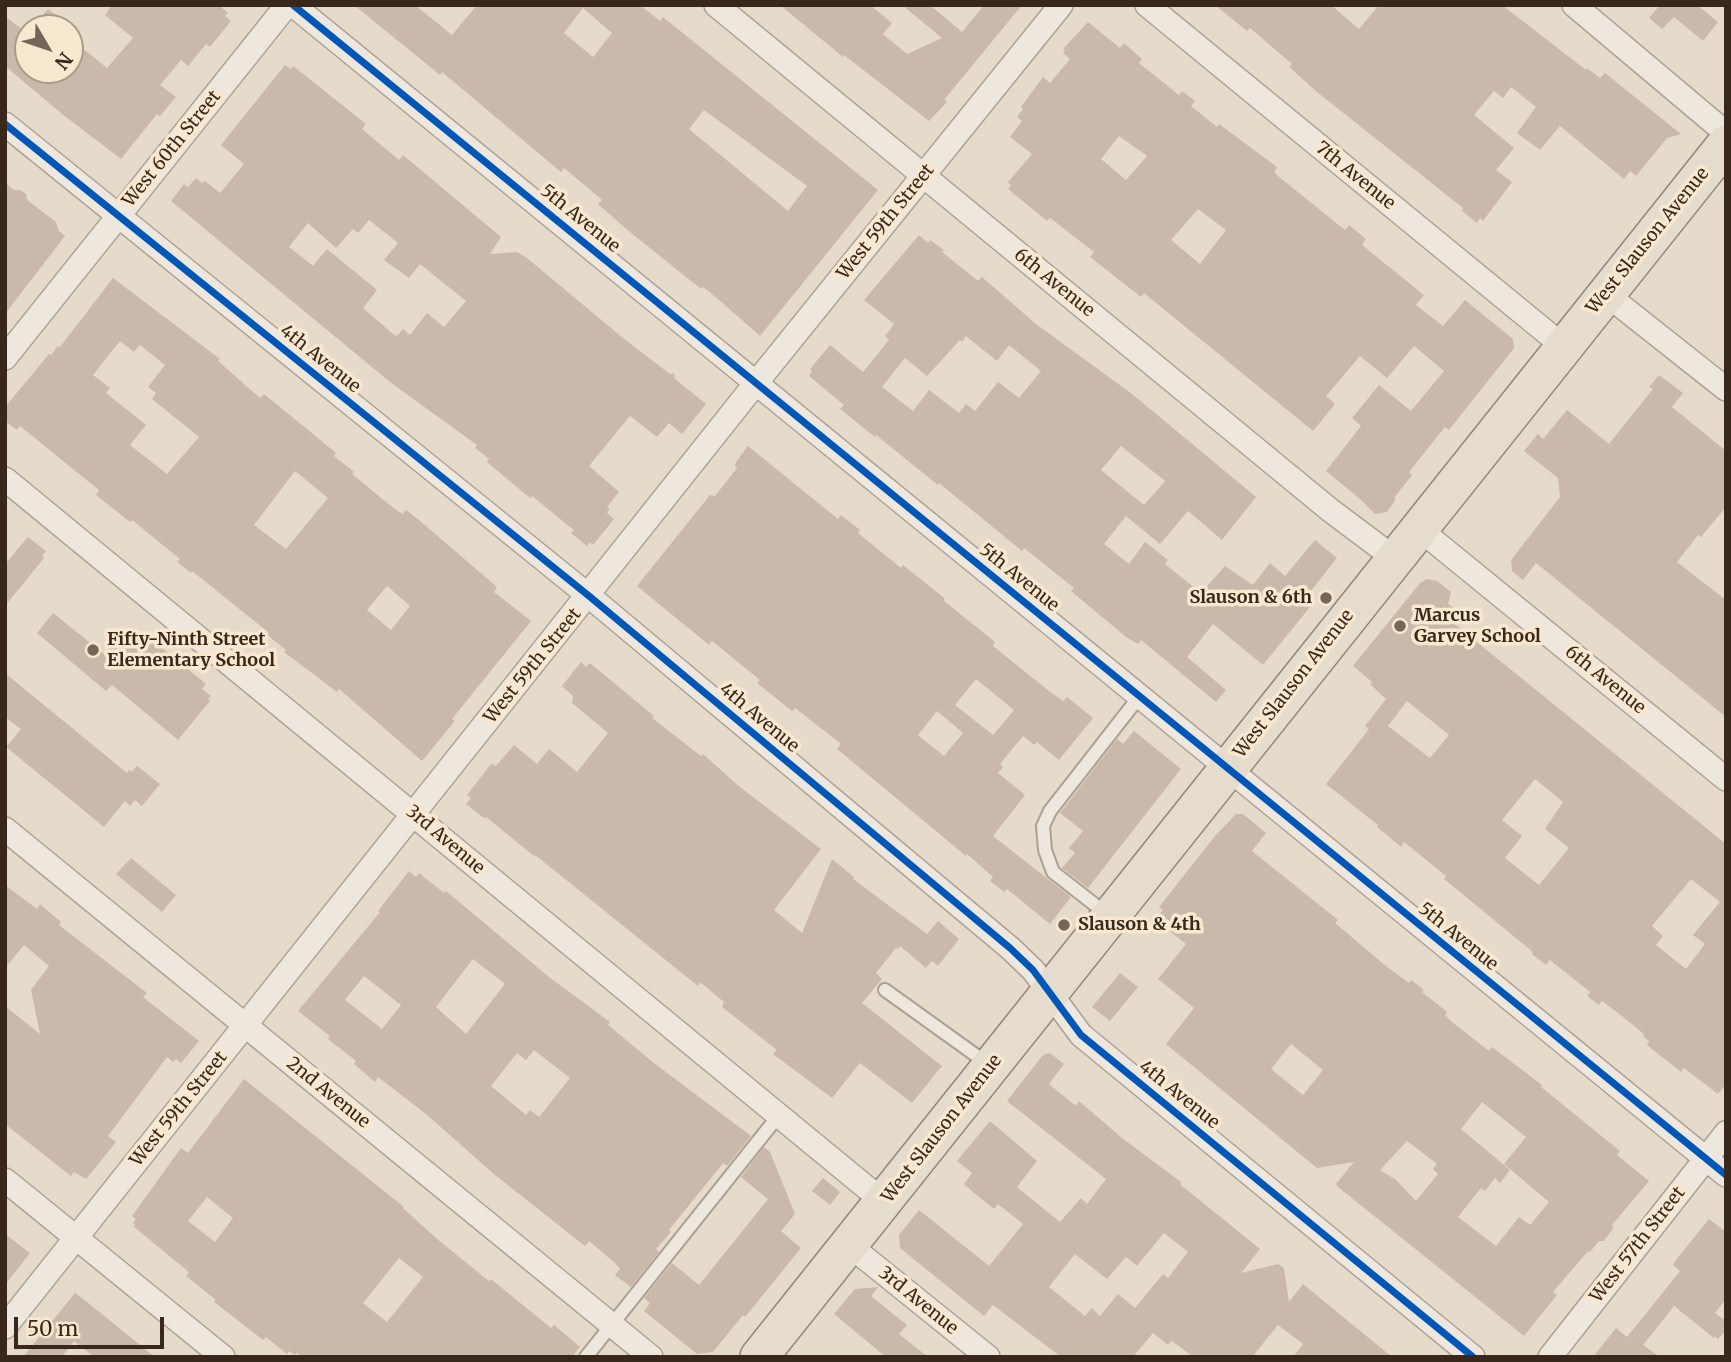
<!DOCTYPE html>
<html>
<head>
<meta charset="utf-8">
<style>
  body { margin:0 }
  #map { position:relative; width:1731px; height:1362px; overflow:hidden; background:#e6dbca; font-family:Merriweather,serif }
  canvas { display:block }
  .frame { position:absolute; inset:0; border:7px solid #3a271c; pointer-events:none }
  .north { position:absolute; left:14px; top:14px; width:70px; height:70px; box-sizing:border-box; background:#f8e8cf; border:2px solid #ac9b87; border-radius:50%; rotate:129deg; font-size:19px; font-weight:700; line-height:28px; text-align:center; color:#3a271c }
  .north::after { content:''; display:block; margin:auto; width:24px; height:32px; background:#766659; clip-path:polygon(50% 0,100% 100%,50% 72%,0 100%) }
  .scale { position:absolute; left:14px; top:1317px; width:150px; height:32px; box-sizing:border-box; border:4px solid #3a271c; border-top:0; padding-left:9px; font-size:21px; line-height:24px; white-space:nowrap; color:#3a271c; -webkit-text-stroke:5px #f8e8cf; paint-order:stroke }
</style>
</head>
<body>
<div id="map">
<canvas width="1731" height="1362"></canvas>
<div class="frame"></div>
<div class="north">N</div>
<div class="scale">50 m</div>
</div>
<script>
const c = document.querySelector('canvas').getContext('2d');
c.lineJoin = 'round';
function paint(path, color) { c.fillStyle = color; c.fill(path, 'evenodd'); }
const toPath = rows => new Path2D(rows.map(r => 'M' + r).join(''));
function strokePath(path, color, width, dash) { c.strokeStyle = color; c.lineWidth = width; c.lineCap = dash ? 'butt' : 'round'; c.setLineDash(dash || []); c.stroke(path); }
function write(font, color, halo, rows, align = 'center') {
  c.font = font + ' Merriweather,serif'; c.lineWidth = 7; c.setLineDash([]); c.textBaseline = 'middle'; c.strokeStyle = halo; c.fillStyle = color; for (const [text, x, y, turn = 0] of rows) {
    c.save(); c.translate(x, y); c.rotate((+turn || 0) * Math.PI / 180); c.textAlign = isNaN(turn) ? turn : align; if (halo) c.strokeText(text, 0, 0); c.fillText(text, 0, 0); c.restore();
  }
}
paint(toPath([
  [112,5,219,5,228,13,225,16,231,21,210,47,206,44,188,66,181,60,160,85,176,97,160,116,157,114,121,159,62,114,5,66,5,16,28,34,28,70,70,70,70,38,107,68,133,38,105,15],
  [354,5,415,5,452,35,477,5,640,5,660,21,663,17,878,190,760,336,718,299,703,287,701,289,630,232,598,204,602,200,576,178,564,168,561,172,442,72,440,75],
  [583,8,612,33,593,57,564,33],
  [704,110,807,186,788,211,689,129],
  [780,5,870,5,892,23,883,34,907,54,942,38,902,5,930,5,962,32,984,5,1022,5,944,100,947,102,929,121,844,55,843,57],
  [1215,5,1331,5,1359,29,1379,5,1502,5,1586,70,1587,68,1600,78,1605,73,1681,134,1667,138,1636,176,1630,171,1624,179,1560,126,1540,150,1517,133,1536,107,1511,87,1503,98,1494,91,1474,115,1514,148,1496,170,1512,182,1483,221,1480,218,1477,223,1462,211,1463,208,1317,92,1289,67,1292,64,1250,28,1247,31],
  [1660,5,1697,5,1718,22,1703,41,1674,17,1662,29,1649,18],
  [48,9,73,28,33,28],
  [1088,22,1120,48,1124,43,1142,59,1139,63,1179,95,1182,91,1195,101,1191,106,1217,127,1219,124,1277,167,1274,172,1278,176,1345,230,1349,225,1366,239,1362,245,1424,295,1416,305,1443,326,1465,300,1513,339,1514,348,1449,430,1445,427,1409,472,1412,475,1394,498,1396,499,1387,512,1375,514,1360,499,1326,471,1361,426,1352,418,1379,385,1411,411,1444,371,1414,346,1387,378,1360,356,1326,396,1335,404,1313,431,1144,293,1141,297,1090,257,1094,252,1050,218,1047,221,1008,189,1011,185,1008,182,1032,154,1010,137,1022,121,1017,117,1023,109,1021,107,1043,77,1050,83,1070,59,1063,53,1065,50,1063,49],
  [1119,136,1147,156,1126,180,1101,159],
  [1198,209,1226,230,1200,264,1171,240],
  [285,65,291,69,293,66,346,108,366,124,362,129,399,160,403,155,501,237,490,254,517,252,527,258,623,338,670,374,674,373,675,379,706,404,682,434,669,423,657,437,630,416,589,466,619,492,607,507,610,509,607,513,614,519,593,545,590,542,587,546,571,533,574,530,570,527,532,496,530,498,487,462,489,459,475,448,477,445,390,382,171,201,184,184,188,187,196,178,202,183,205,181,220,193,244,164,221,145],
  [369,220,398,243,384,260,409,278,420,264,466,301,444,327,427,313,410,335,403,329,397,336,393,334,363,308,377,290,327,249,313,266,289,247,308,223,336,248,353,229,358,233],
  [5,183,14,190,20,190,26,194,27,200,56,222,59,231,65,236,5,314],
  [919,235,928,243,930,240,944,250,942,252,978,281,982,277,1036,324,1132,394,1256,497,1222,540,1188,511,1160,544,1126,516,1104,544,1129,564,1145,542,1168,560,1165,564,1201,593,1225,566,1253,585,1270,563,1285,576,1315,540,1337,558,1303,601,1310,607,1263,665,1213,624,1187,657,1226,690,1216,702,1141,640,1138,644,1126,637,1071,591,1074,588,1024,548,1022,551,939,483,938,485,876,435,875,437,840,409,844,405,809,376,812,371,810,369,830,345,863,372,889,340,885,336,894,324,864,300],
  [966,336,997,361,1009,345,1041,371,1019,398,998,382,975,411,966,404,959,413,929,390,913,411,882,387,905,358,927,376,960,340,962,342],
  [1121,446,1165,481,1144,505,1101,470],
  [113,278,220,359,218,361,260,398,264,394,302,425,336,453,334,456,354,472,352,474,396,510,403,514,406,510,419,520,497,587,494,592,531,621,452,719,455,721,422,761,339,689,337,692,284,652,286,650,266,634,268,632,192,571,191,573,177,562,180,559,132,520,130,522,96,495,99,490,63,461,20,426,17,430,5,421,5,407,49,354,51,355,58,346,60,347],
  [120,341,134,352,140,345,165,365,148,387,156,393,152,399,199,437,167,474,130,445,146,425,106,393,110,388,93,375],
  [295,471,328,498,286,549,254,525],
  [387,586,410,606,391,630,367,610],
  [1659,375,1683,393,1672,407,1726,451,1726,507,1701,537,1698,535,1677,562,1726,600,1726,717,1536,563,1523,580,1512,571,1511,560,1560,497,1558,478,1524,451,1538,434,1543,439,1567,410,1609,444,1653,389,1649,387],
  [748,446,838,519,841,515,860,530,858,533,901,568,903,565,944,598,944,601,995,642,993,646,1049,691,1063,701,1067,697,1093,718,1059,760,1037,742,1034,745,1023,736,1000,764,1003,767,998,773,1025,795,993,836,1071,897,1050,924,1007,889,1004,892,990,881,993,877,967,854,966,856,837,749,841,744,795,708,792,711,757,683,760,680,712,641,709,645,637,586,710,495,715,496,737,468,735,466,736,462],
  [976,679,1014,710,993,735,955,705],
  [937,711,963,733,944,756,918,735],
  [28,537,46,551,42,556,44,558,5,606,5,564],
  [1427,579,1437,581,1451,592,1448,604,1453,608,1446,617,1726,844,1726,1084,1718,1094,1684,1068,1681,1072,1647,1045,1649,1041,1643,1036,1644,1034,1618,1013,1602,1001,1599,1005,1587,996,1590,992,1550,960,1546,965,1532,954,1533,952,1444,879,1446,876,1404,842,1401,847,1377,827,1378,825,1326,784,1369,729,1365,726,1386,699,1370,684,1372,682,1353,666,1420,583],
  [1407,701,1449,735,1430,758,1388,726],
  [1535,779,1563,802,1545,829,1569,848,1539,885,1505,858,1522,836,1502,820],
  [1691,879,1720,902,1693,935,1705,944,1686,969,1656,945,1663,936,1652,926],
  [53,613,104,654,123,631,143,647,150,638,206,684,202,689,211,696,208,699,210,701,178,740,112,685,106,691,37,633],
  [581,662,586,667,590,663,654,716,652,718,701,756,703,754,740,787,821,849,774,910,802,933,832,859,854,877,853,879,927,934,938,921,959,939,938,966,932,961,926,968,900,946,898,949,896,948,876,973,882,979,862,1003,942,1066,912,1103,860,1063,832,1098,773,1054,777,1050,722,1007,724,1002,700,982,698,986,560,875,535,855,534,856,486,817,484,818,466,804,471,798,467,795,491,764,496,766,514,745,537,764,549,749,577,772,608,733,572,703,573,696,562,686],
  [5,673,127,773,129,770,132,772,137,766,160,784,142,806,135,800,130,806,125,801,104,827,6,747,21,729,5,717],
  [1134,731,1181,769,1088,888,1062,868,1075,853,1069,848,1083,831,1060,813,1117,739,1123,744],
  [1236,814,1243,814,1266,833,1252,851,1338,920,1335,923,1386,966,1409,983,1411,980,1424,990,1422,992,1447,1012,1445,1015,1452,1022,1489,1051,1492,1047,1542,1085,1541,1087,1620,1151,1617,1155,1649,1181,1612,1225,1614,1227,1604,1241,1599,1241,1590,1252,1588,1251,1553,1292,1557,1295,1524,1336,1338,1187,1336,1184,1354,1162,1317,1168,1166,1044,1194,1008,1158,979,1186,944,1167,929,1170,925,1158,916,1163,910,1159,907,1215,836],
  [1291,1044,1323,1070,1303,1095,1271,1069],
  [1482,1102,1526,1137,1504,1164,1549,1202,1530,1225,1519,1217,1496,1246,1458,1217,1481,1188,1485,1191,1495,1178,1500,1183,1510,1170,1461,1129],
  [1407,1141,1437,1164,1433,1169,1438,1174,1416,1201,1396,1180,1380,1170],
  [131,858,176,895,162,912,116,874],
  [409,871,416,877,419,873,444,893,446,891,549,977,610,1022,608,1025,654,1063,751,1136,727,1166,723,1163,669,1230,671,1232,656,1249,659,1252,631,1287,615,1275,620,1269,616,1264,589,1241,585,1246,495,1175,426,1114,378,1077,375,1082,354,1064,356,1061,328,1039,330,1036,298,1011,380,912,378,911],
  [473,959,505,984,466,1034,436,1007],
  [364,976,401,1005,382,1029,345,1000],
  [534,1050,570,1078,539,1117,530,1110,526,1115,491,1086,517,1053,526,1060],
  [5,885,37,909,40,904,61,922,59,925,147,993,143,997,199,1041,181,1063,176,1059,173,1062,167,1057,108,1136,116,1142,86,1179,74,1172,71,1176,5,1124,5,1006,40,1034,31,990,49,966,24,945,5,968],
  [1120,973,1138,987,1110,1021,1092,1007],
  [1050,1053,1064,1064,1049,1084,1076,1106,1079,1101,1122,1138,1181,1182,1181,1185,1260,1249,1241,1273,1278,1264,1284,1268,1289,1302,1303,1284,1392,1357,1293,1357,1303,1344,1278,1325,1252,1357,1193,1357,1176,1344,1171,1341,1168,1345,1153,1333,1133,1357,1061,1357,993,1305,984,1316,900,1248,899,1235,919,1210,989,1266,1023,1224,998,1204,994,1209,974,1193,964,1184,972,1173,957,1161,990,1121,1037,1161,1017,1187,1060,1222,1081,1198,1087,1204,1106,1179,1007,1101,1043,1055],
  [1164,1233,1188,1252,1168,1278,1163,1274,1135,1308,1118,1294,1100,1316,1092,1308,1085,1316,1049,1287,1075,1254,1107,1279,1126,1257,1137,1266],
  [244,1079,404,1207,403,1208,437,1239,489,1281,491,1279,551,1328,554,1325,580,1347,572,1357,302,1357,297,1353,295,1355,289,1351,287,1354,266,1337,263,1340,214,1302,216,1300,186,1276,189,1272,134,1227,135,1225,133,1223,136,1219,132,1216,181,1148,188,1153],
  [207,1197,233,1218,215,1242,188,1221],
  [399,1258,423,1277,387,1322,363,1303],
  [764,1147,770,1152,795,1214,781,1231,801,1248,745,1317,743,1315,713,1352,697,1354,644,1311,650,1303,644,1298,672,1263,699,1285,768,1199,741,1177],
  [823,1178,840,1192,830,1205,812,1191],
  [1709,1219,1726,1232,1726,1299,1715,1313,1726,1321,1726,1330,1718,1339,1715,1336,1714,1338,1674,1306,1643,1345,1660,1357,1593,1357,1616,1328,1627,1337,1680,1271,1673,1265,1675,1261],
  [5,1234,30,1253,5,1285],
  [878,1287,871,1296,907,1325,899,1334,928,1357,886,1357,834,1314,855,1289],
  [75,1293,82,1298,155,1357,94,1357,74,1341,62,1357,23,1357]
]), '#cab8ab');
const service = toPath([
  [1108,915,1053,872,1045,850,1043,826,1050,811,1139,697],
  [885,990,988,1064],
  [586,1357,779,1115]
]);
const minor = toPath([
  [293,5,1726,1175],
  [716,5,1330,510,1394,558],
  [1147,5,1563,346],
  [1574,5,1726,133],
  [5,124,589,596,1010,948,1033,970,1081,1035,1473,1357],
  [1606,294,1726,389],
  [5,358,287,5],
  [5,479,884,1202],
  [1418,528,1726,779],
  [5,829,651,1357],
  [5,1180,223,1357],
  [849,1245,988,1357],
  [5,1327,756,383,1061,5],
  [1550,1357,1726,1133]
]);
const primary = toPath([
  [759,1357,1726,144]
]);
strokePath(service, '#aba094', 16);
strokePath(minor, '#aba094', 26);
strokePath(primary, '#90867b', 40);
strokePath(service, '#eee7dd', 12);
strokePath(minor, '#eee7dd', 23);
strokePath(primary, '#e5dccd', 37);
strokePath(toPath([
  [293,5,1726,1175],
  [5,124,589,596,1010,948,1033,970,1081,1035,1473,1357]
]), '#0057b8', 7);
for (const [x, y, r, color] of [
  [1326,598,7,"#766659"],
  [1400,626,7,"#766659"],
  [93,650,7,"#766659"],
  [1064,925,7,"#766659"]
]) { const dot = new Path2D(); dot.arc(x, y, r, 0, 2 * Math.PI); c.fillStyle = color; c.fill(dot); strokePath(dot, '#f8e8cf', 2.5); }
write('18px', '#3a271c', '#f8e8cf', [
  ["West 60th Street",172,149,-51],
  ["7th Avenue",1355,176,39],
  ["5th Avenue",580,219,39],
  ["West 59th Street",886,222,-51],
  ["West Slauson Avenue",1648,241,-51],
  ["6th Avenue",1054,283,39],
  ["4th Avenue",320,359,39],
  ["5th Avenue",1019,578,39],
  ["West 59th Street",533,666,-51],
  ["6th Avenue",1605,680,39],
  ["West Slauson Avenue",1294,684,-52],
  ["4th Avenue",759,718,40],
  ["3rd Avenue",445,840,40],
  ["5th Avenue",1458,937,39],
  ["2nd Avenue",328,1093,39],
  ["4th Avenue",1179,1095,39],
  ["West 59th Street",179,1109,-51],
  ["West Slauson Avenue",942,1129,-52],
  ["West 57th Street",1638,1245,-52],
  ["3rd Avenue",918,1301,39]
]);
write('bold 18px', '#3a271c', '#f8e8cf', [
  ["Slauson & 6th",1312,598,"right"],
  ["Marcus",1414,616],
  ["Garvey School",1414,637],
  ["Fifty-Ninth Street",107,640],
  ["Elementary School",107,661],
  ["Slauson & 4th",1078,925]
], 'left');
</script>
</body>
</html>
